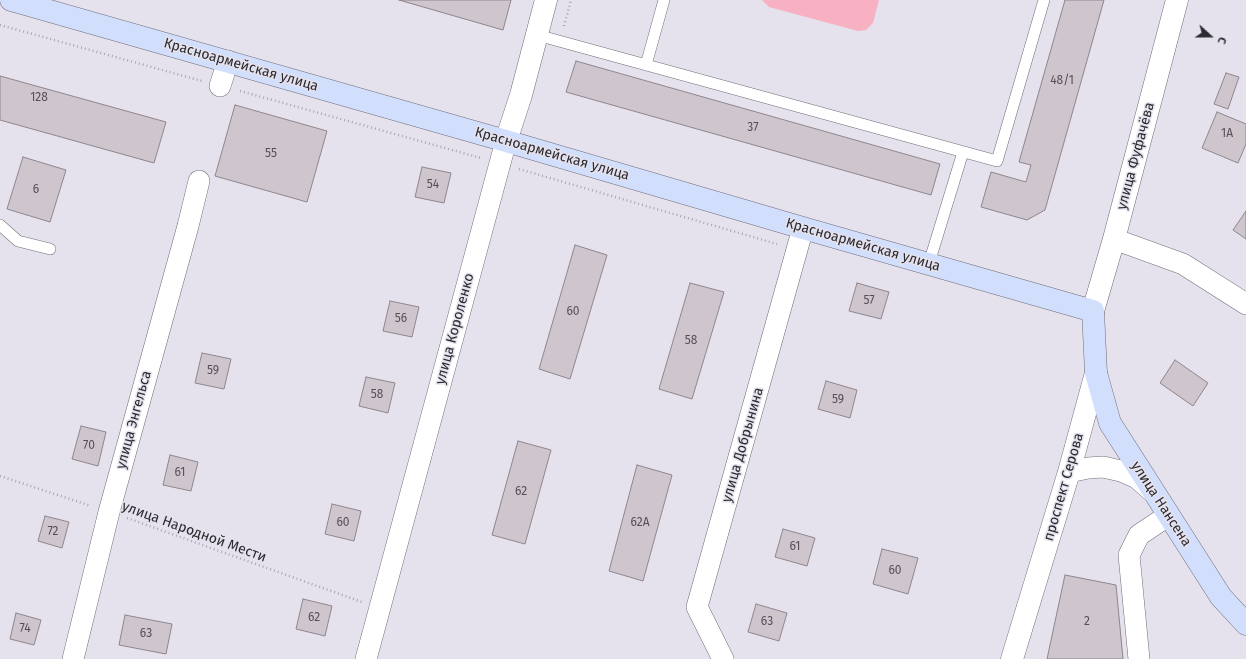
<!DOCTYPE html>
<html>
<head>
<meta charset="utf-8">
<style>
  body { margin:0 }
  #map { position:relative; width:1246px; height:659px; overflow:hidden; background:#e5e2ee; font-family:"Fira Sans",sans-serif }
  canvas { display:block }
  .north { position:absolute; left:1190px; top:16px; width:40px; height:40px; -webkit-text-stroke:3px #e5e2ee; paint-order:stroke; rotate:111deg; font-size:11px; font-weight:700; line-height:16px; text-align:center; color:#2b2a2f }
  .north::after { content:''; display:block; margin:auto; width:14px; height:18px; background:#2b2a2f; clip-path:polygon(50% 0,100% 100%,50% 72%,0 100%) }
</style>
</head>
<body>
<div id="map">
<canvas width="1246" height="659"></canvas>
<div class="north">С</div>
</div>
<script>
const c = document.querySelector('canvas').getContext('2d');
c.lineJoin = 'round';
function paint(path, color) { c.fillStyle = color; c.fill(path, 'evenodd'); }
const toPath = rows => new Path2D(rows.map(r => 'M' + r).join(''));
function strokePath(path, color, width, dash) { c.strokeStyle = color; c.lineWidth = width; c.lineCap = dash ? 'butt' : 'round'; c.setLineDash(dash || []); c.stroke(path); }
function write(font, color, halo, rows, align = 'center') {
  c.font = font + ' "Fira Sans",sans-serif'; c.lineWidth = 3; c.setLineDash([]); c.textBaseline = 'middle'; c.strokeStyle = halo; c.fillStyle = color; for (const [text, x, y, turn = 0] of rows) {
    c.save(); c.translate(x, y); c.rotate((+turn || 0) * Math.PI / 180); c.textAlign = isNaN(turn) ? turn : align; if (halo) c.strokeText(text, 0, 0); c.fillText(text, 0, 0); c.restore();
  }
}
paint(toPath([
  [762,0,879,0,873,23,866,30,858,31,769,7]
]), '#f7b1c2');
const building = toPath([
  [399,0,511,0,503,30,399,0],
  [1065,0,1104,0,1045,210,1027,220,981,207,991,172,1026,182,1031,165,1019,162,1065,0],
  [576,61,940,164,931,195,566,92,576,61],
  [1226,73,1239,77,1228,109,1214,104,1226,73],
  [0,76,166,122,154,163,0,120,0,76],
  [235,105,327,131,307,202,215,176,235,105],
  [1217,112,1246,124,1246,144,1238,163,1202,148,1217,112],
  [23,157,66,170,50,222,7,209,23,157],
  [422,167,451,173,444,203,415,197,422,167],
  [1246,211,1246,239,1233,230,1246,211],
  [575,245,607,255,570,379,539,369,575,245],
  [690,283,724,292,692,399,659,389,690,283],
  [857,283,889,292,881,319,849,311,857,283],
  [390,301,419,307,412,337,383,331,390,301],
  [202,353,231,359,224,389,195,383,202,353],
  [1175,360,1208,383,1193,406,1160,383,1175,360],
  [366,377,395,383,388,413,359,406,366,377],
  [826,381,857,390,850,418,818,409,826,381],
  [81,426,106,432,98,466,72,459,81,426],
  [518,441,551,450,525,544,492,535,518,441],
  [170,455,198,462,191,491,163,485,170,455],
  [637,465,672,475,643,581,609,571,637,465],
  [332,504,361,511,354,541,325,534,332,504],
  [45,516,69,522,62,548,38,541,45,516],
  [783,529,815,538,807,566,775,557,783,529],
  [882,549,918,558,908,594,873,584,882,549],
  [1065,575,1116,585,1123,659,1047,659,1065,575],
  [303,599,332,606,325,636,296,629,303,599],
  [756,604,787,613,779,641,748,632,756,604],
  [16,613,41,620,34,645,10,639,16,613],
  [125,615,172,624,166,654,119,645,125,615]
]);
paint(building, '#cfc5cd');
strokePath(building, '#8e858d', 1);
const service = toPath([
  [537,35,997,161,1044,0],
  [646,65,664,0],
  [0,225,18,241,50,249],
  [929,263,963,152]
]);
const minor = toPath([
  [220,86,228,61],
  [1114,239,1183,264,1246,304],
  [1069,472,1088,468,1103,467,1121,471,1137,478,1153,492],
  [73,659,109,512,188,226,199,181],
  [366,659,506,141],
  [723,659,697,607,803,228],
  [1139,659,1129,555,1139,535,1169,515]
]);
const tertiary = toPath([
  [506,141,521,95,546,0],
  [1093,311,1114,239,1177,0],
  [1012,659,1069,472,1096,373]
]);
const secondary = toPath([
  [11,0,506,141,803,228,1093,311,1096,373,1110,423,1221,597,1246,624]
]);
strokePath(service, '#706d77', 12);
strokePath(minor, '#706d77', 22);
strokePath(tertiary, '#706d77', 23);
strokePath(secondary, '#706d77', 23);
strokePath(toPath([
  [0,25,202,81],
  [564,26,571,0],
  [240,91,481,158],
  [519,169,777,244],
  [0,476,91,506],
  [127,518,362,602]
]), '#a8a5af', 2.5, [1, 3]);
strokePath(service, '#fff', 11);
strokePath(minor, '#fff', 21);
strokePath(tertiary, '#fff', 22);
strokePath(secondary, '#d1defc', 22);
write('12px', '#545156', null, [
  ["48/1",1062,81],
  ["128",39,98],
  ["37",753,128],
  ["1А",1227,134],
  ["55",271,154],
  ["54",433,185],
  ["6",36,190],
  ["57",869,301],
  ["60",573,312],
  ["56",401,319],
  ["58",691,341],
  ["59",213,371],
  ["58",377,395],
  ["59",838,400],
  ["70",89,446],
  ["61",180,473],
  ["62",521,492],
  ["60",343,523],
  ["62А",640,523],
  ["72",53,532],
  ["61",795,547],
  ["60",895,571],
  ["62",314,618],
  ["63",767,622],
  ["2",1087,622],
  ["74",25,629],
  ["63",146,634]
]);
write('14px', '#2b2a2f', '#e5e2ee', [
  ["Красноармейская улица",241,65,16],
  ["Красноармейская улица",552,154,16],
  ["улица Фуфачёва",1136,156,-75],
  ["Красноармейская улица",863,245,16],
  ["улица Короленко",455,329,-75],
  ["улица Энгельса",134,420,-75],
  ["улица Добрынина",743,445,-74],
  ["проспект Серова",1064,487,-74],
  ["улица Нансена",1161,504,57],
  ["улица Народной Мести",194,532,20]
]);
</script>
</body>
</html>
